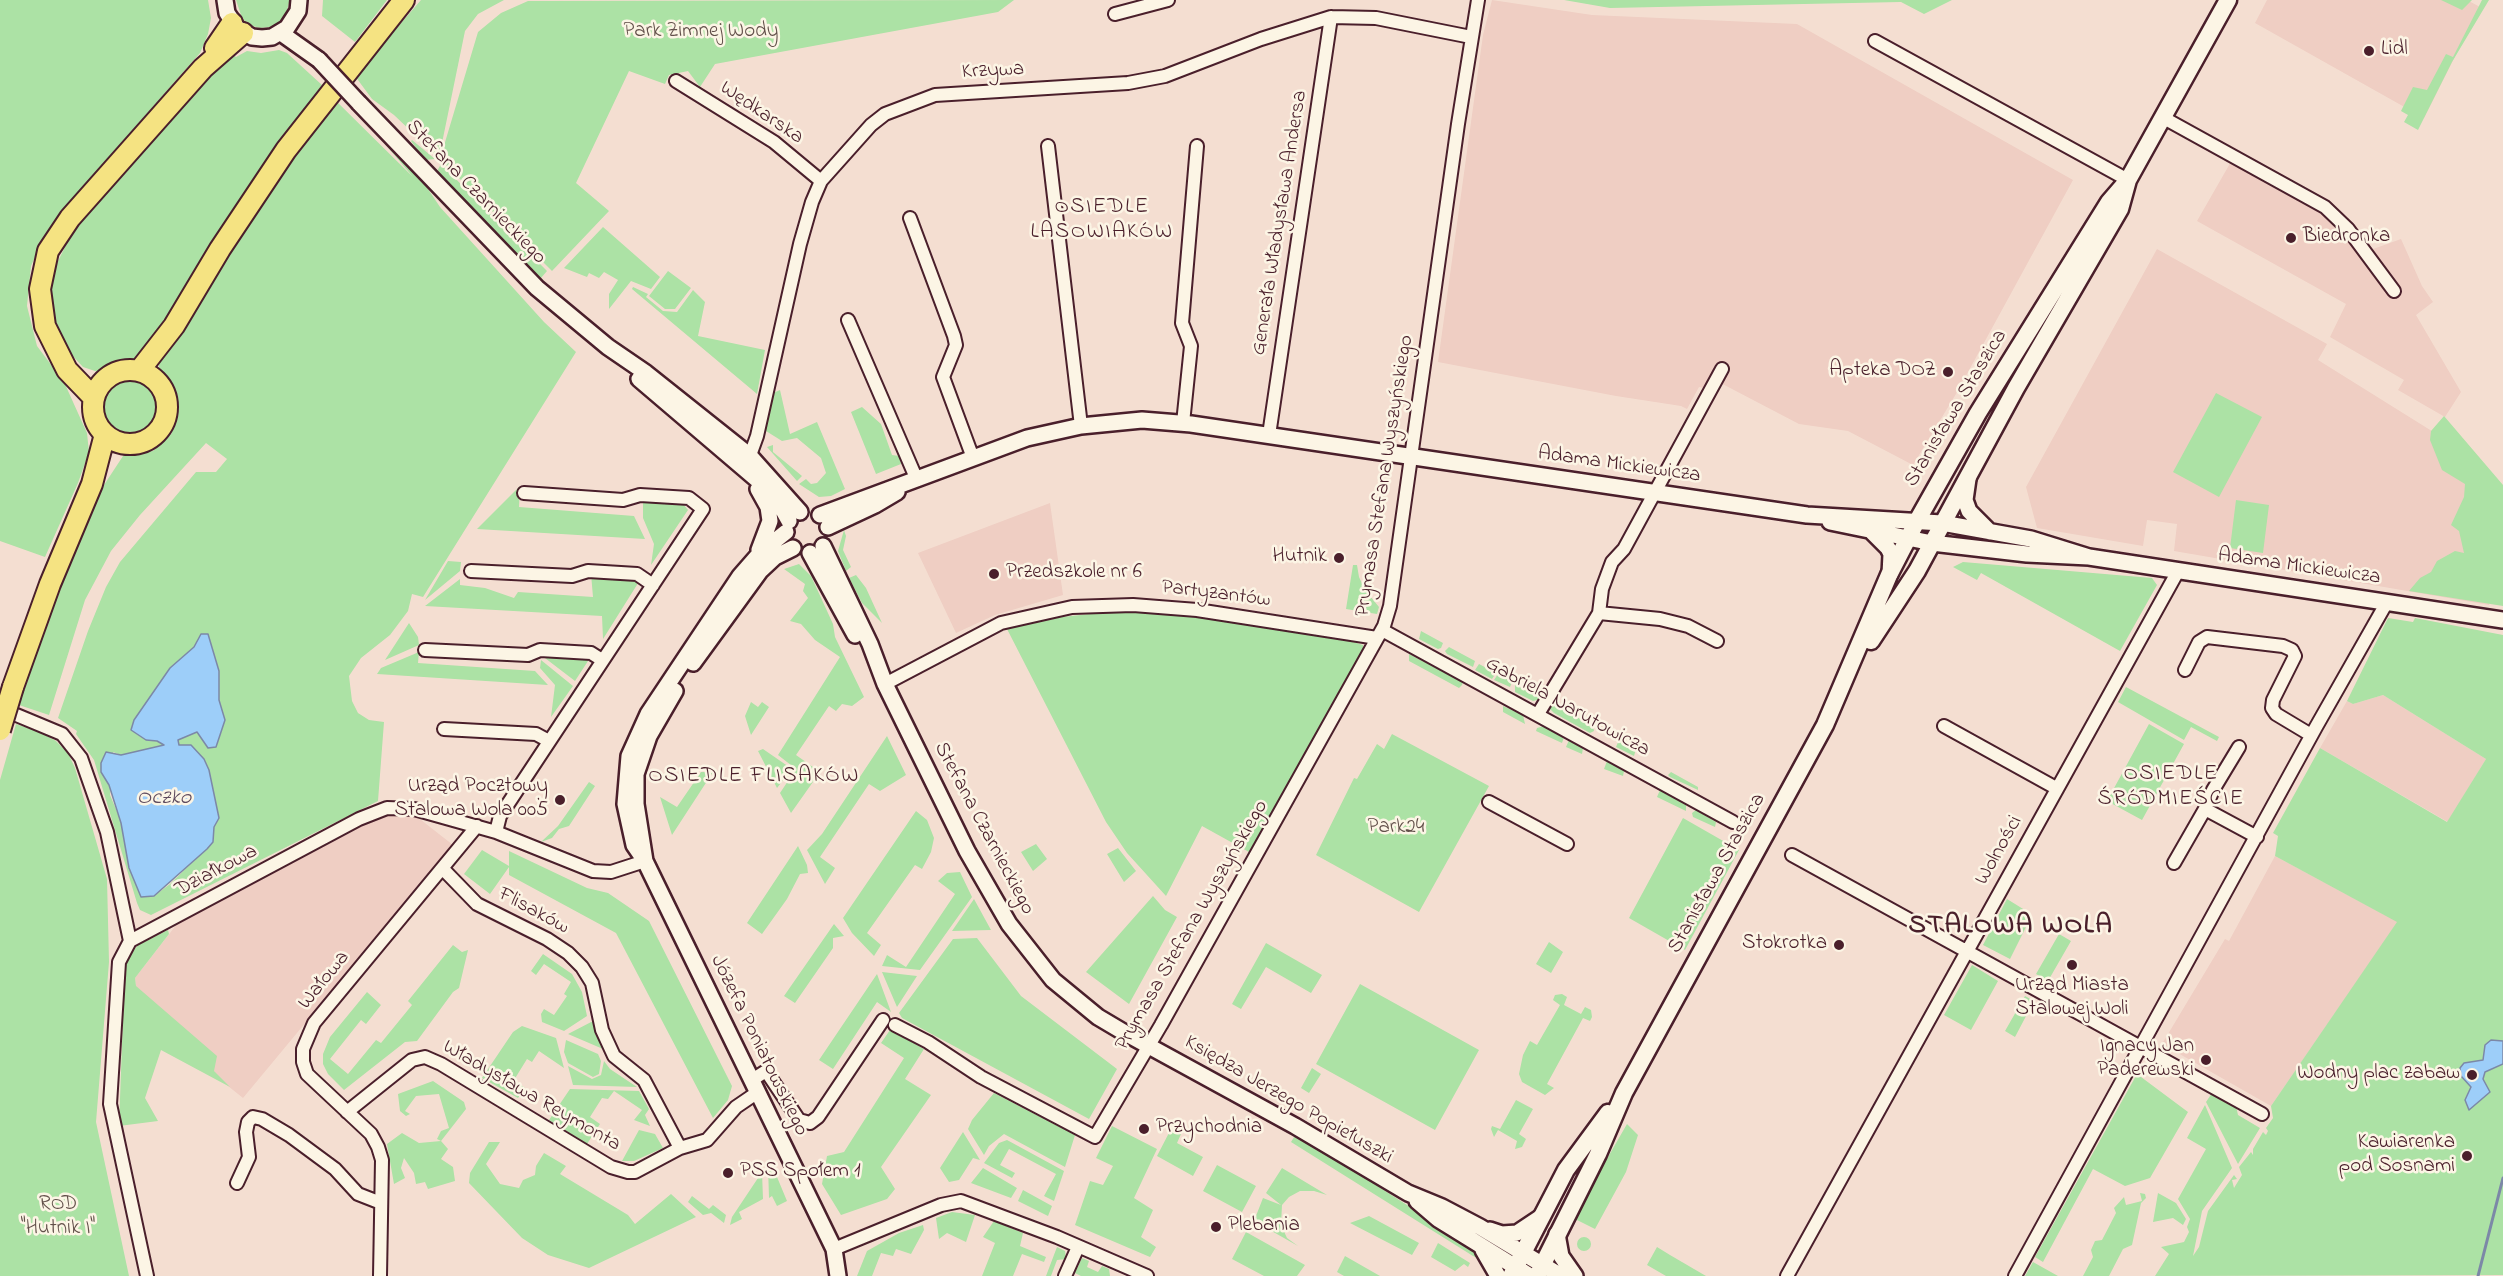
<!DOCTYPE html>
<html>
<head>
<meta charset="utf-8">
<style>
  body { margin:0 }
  canvas { display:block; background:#f4ded1 }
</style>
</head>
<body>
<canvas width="2503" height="1276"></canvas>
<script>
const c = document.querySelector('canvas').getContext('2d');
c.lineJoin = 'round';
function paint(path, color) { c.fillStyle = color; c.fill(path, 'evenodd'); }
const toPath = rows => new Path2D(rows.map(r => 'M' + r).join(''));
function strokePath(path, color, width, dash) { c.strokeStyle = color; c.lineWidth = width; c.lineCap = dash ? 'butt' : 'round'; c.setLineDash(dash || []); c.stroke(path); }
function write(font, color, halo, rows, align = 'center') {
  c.font = font + ' "Indie Flower",sans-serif'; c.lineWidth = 5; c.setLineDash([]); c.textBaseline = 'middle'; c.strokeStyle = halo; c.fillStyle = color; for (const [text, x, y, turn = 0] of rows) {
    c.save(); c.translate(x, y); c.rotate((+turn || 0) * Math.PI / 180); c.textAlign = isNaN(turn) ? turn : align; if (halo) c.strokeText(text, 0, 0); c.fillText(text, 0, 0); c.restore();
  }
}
paint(toPath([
  [1492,0,1592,15,1797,24,2073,180,1956,394,1913,465,1848,431,1799,424,1711,378,1704,388,1699,387,1687,409,1681,406,1616,396,1438,362,1483,35],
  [2267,0,2467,0,2480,7,2424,118,2255,23],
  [2232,160,2316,205,2351,238,2362,253,2401,239,2422,286,2433,302,2416,315,2461,392,2445,417,2398,390,2404,380,2330,337,2346,304,2197,221],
  [2157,249,2327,344,2318,360,2435,433,2503,502,2489,605,2174,551,2177,524,2147,520,2143,546,2037,528,2026,487],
  [1050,503,1063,595,995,615,956,633,918,553],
  [2383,695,2486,759,2448,822,2320,748,2347,701,2353,704],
  [393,813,416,816,453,845,243,1098,218,1078,214,1071,214,1064,136,987,135,978,177,924,185,919,369,820],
  [2275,856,2398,922,2271,1106,2162,1044,2225,939,2229,941]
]), '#efcec3');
paint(toPath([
  [0,0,208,0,211,18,208,34,200,53,64,208,43,239,31,266,27,306,37,346,64,382,87,433,89,452,78,483,45,557,0,541],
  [236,0,289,0,289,3,286,14,280,22,270,27,260,28,249,25,242,18],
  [323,0,387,0,355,42,322,16],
  [421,0,504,0,478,14,465,31,442,143,437,156,394,115,372,99,355,76],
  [1014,0,998,12,715,64,700,87,688,71,669,75,665,84,629,71,576,183,609,211,552,271,440,159,478,32,501,13,528,1],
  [1564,0,1952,0,1924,14,1901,2,1610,8],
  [2441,0,2472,0,2462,10],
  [2482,0,2489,0,2452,62,2418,130,2404,122,2408,115,2401,111,2413,87,2427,90,2446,54,2453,57],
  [279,50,287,53,322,85,214,239,146,357,138,363,101,373,83,367,71,354,59,334,51,303,53,271,73,231,230,52,236,57,247,51,261,53],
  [328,93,413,177,358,112,418,174,440,207,544,322,576,352,423,597,412,594,408,611,390,635,361,658,349,676,352,701,358,713,369,720,384,722,378,801,151,915,140,910,137,903,94,760,76,734,77,731,58,718,88,631,106,587,120,562,196,472,216,472,227,459,206,443,140,515,111,551,85,600,49,715,19,705,54,603,104,485,125,453,153,451,172,433,173,416,166,411,165,396,158,384,159,364,165,351],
  [201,634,219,671,219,700,225,720,204,738,197,732,178,740,179,745,209,770,219,818,214,827,213,842,170,884,154,896,145,897,129,868,121,821,110,795,113,752,121,755,165,745,157,741,146,740,134,720,170,668,194,647],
  [412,140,435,159,425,160,411,141],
  [441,164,547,271,541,278,538,279,436,173],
  [603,227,660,277,651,289,631,281,609,309,609,294,618,280,604,272,599,278,589,273,587,277,564,268],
  [668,271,691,288,675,309,665,309,649,296],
  [633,287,648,294,646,297,663,311,677,312,693,290,705,302,698,336,765,350,757,394,632,289],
  '104 407a26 26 0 1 1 52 0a26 26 0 1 1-52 0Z',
  [780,390,790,434,817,422,845,489,831,496,819,497,799,484,806,479,811,484,817,483,826,473,821,458,797,438,782,441,766,431,771,394],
  [2216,393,2262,417,2219,497,2173,472],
  [862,407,881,424,892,455,899,456,901,464,876,474,851,412],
  [2444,416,2503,485,2503,606,2409,591,2420,578,2431,572,2437,561,2455,551,2464,553,2459,531,2451,525,2464,497,2465,484,2442,470,2430,440,2431,431],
  [773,445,773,452,802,476,797,481,767,447],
  [520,486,519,507,634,516,645,539,477,529],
  [643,498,675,500,683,504,688,510,651,565,654,544,643,518],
  [2236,500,2269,505,2263,553,2230,548],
  [844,530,846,536,843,550,851,567,846,571,838,551],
  [448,561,461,562,460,571,425,600],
  [1963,562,2152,578,2157,585,2120,651,1981,573,1977,580,1953,567],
  [799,564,811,576,833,624,835,637,864,697,852,706,842,704,836,711,829,706,796,755,820,772,791,813,780,793,796,769,778,755,840,657,815,640,801,624,790,621,808,598,803,591,805,584,784,569],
  [1353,565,1357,565,1359,577,1365,590,1379,607,1377,614,1346,609],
  [591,574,640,580,603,639,602,616,425,606,460,579,460,585,485,588,514,598,518,592,593,597],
  [856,575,866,588,882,623,862,603,849,578],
  [1117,611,1197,617,1350,641,1363,645,1364,651,1249,852,1202,826,1166,896,1127,853,1106,822,1007,629,1062,617],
  [2388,618,2413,622,2415,618,2503,635,2503,1275,2155,1276,2169,1254,2161,1247,2184,1242,2189,1232,2187,1227,2190,1219,2178,1199,2206,1149,2187,1138,2205,1105,2232,1168,2202,1211,2193,1256,2199,1247,2208,1211,2234,1175,2237,1179,2232,1180,2234,1188,2242,1175,2239,1167,2251,1152,2253,1155,2253,1149,2263,1132,2266,1135,2268,1131,2266,1128,2273,1118,2271,1106,2397,922,2275,856,2278,836,2273,833,2320,748,2447,822,2486,759,2383,695,2353,704,2347,701],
  [409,623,418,637,419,645,385,660],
  [1421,631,1443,643,1441,648,1438,649,1419,639],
  [1449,647,1475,661,1473,667,1447,654,1445,651],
  [419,652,418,663,535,671,548,685,377,674,381,668],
  [1409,654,1463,682,1462,685,1459,688,1409,661],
  [541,655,585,657,588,661,575,681],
  [541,660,573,686,551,717,555,685,540,668],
  [1479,664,1496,673,1492,679,1475,670],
  [1498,674,1512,682,1510,687,1494,680],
  [1515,685,1539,696,1540,699,1533,701,1515,692],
  [2126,687,2219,737,2217,741,2191,727,2184,740,2118,702],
  [751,702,758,707,762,702,769,707,751,735,745,716],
  [1552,703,1593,726,1594,731,1590,733,1554,713,1550,709],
  [1503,706,1523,715,1525,724,1503,712],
  [16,724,40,732,56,741,68,753,75,768,107,879,109,962,96,1122,129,1276,0,1276,0,780],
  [2149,724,2184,744,2142,820,2107,801],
  [1544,726,1564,737,1562,743,1536,731,1537,728],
  [1392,734,1489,786,1419,912,1316,855,1354,778,1357,779,1377,744,1384,749],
  [887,736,906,775,880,791,869,784,820,857,835,868,825,884,807,850,822,834],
  [1569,740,1583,748,1582,754,1566,747],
  [1619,740,1636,749,1634,756,1616,747],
  [763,749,792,769,777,788,758,751],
  [1607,761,1624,771,1623,776,1604,769],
  [701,772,713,772,672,835,660,797,677,807],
  [1671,772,1698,787,1698,790,1670,777,1668,775],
  [589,782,595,786,569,826,559,829,552,838,541,842,558,826],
  [1660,790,1686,805,1686,811,1657,797],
  [1696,810,1716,822,1715,827,1693,817,1692,813],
  [916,811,927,820,934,838,931,852,922,869,915,865,867,933,881,945,874,956,852,933,843,918],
  [1683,818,1739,850,1685,950,1629,918],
  [1036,844,1047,859,1033,871,1021,852],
  [798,846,807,865,808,873,800,874,787,899,762,934,747,923],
  [1118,848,1136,871,1124,882,1107,854],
  [482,850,509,866,509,851,587,888,608,893,649,921,732,1086,728,1100,713,1118,616,933,509,875,509,867,490,894,464,874],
  [960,872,972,897,920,970,882,966,887,955,906,967,955,894,938,881,947,873],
  [1153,896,1165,910,1177,917,1129,1004,1086,972],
  [974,899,991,930,952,931],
  [2007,899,2028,912,2030,919,2010,959,1983,945],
  [834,924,844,936,833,938,833,948,795,1003,784,996],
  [168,930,169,934,135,978,136,986,217,1056,214,1071,230,1087,161,1050,145,1098,158,1121,119,1126,125,962,138,945],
  [2059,934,2071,941,2048,981,2036,974],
  [977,938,1021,996,1117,1069,1089,1119,902,1018,899,1013,953,939],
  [1549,942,1563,952,1551,973,1536,964],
  [1266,943,1322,975,1311,993,1266,967,1241,1009,1232,1004],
  [453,945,462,952,468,950,459,988,453,992,417,1041,405,1042,344,1090,328,1074,323,1064,323,1054,330,1037,367,992,381,1005,366,1024,361,1020,330,1059,348,1074,376,1040,381,1043,412,1005,408,1001],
  [543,954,572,974,582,992,587,1016,564,1031,542,1022,541,1014,544,1009,554,1015,567,996,564,994,571,982,544,964,536,975,531,971],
  [1972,965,1998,981,1971,1030,1944,1015],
  [882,972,917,976,897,1007],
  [877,974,891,1012,877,1002,833,1069,819,1060],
  [1360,984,1479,1050,1435,1130,1316,1064],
  [1562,994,1567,997,1564,1005,1581,1014,1585,1007,1591,1010,1592,1017,1590,1021,1583,1018,1547,1084,1554,1088,1545,1095,1522,1082,1519,1074,1523,1055,1530,1041,1537,1045,1560,1005,1553,1000,1555,995],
  [2025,996,2034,1001,2015,1037,2005,1031],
  [595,1020,603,1049,568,1034],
  [522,1026,556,1038,564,1068,539,1051,532,1062,527,1059,514,1080,525,1088,518,1098,482,1078,513,1032],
  [890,1030,924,1049,905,1079,931,1095,881,1167,895,1189,887,1199,841,1215,822,1184,827,1156,844,1152,904,1058,881,1043],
  [566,1040,598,1054,601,1061,599,1074,593,1077,568,1063,564,1052],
  [604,1061,610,1069,637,1087,573,1085,568,1066,592,1079,601,1075],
  [1312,1068,1321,1074,1309,1093,1301,1088],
  [2137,1074,2188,1112,2150,1178,2125,1186,2093,1169,2043,1262,2035,1257],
  [433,1081,464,1102,466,1109,441,1141,448,1149,441,1159,453,1167,455,1181,428,1189,425,1182,416,1184,414,1173,404,1158,401,1168,405,1178,394,1184,387,1144,402,1133,419,1143,441,1141,437,1139,441,1131,449,1128,439,1094,416,1096,405,1111,410,1114,406,1116,400,1111,398,1094],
  [570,1089,639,1091,649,1109,645,1115,650,1126,634,1120,642,1110,614,1091,608,1099,602,1098,590,1117,600,1124,587,1144,549,1120],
  [994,1093,1075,1135,1065,1167,1004,1134,989,1146,984,1155,968,1129,972,1120],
  [2212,1093,2236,1106,2238,1115,2260,1128,2238,1164,2206,1102],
  [1516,1100,1533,1109,1519,1134,1526,1139,1522,1147,1515,1149,1517,1141,1498,1130,1494,1137,1491,1129,1492,1126,1500,1129],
  [1627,1124,1638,1135,1626,1172,1595,1229,1573,1218],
  [1112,1126,1157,1149,1134,1198,1153,1210,1141,1237,1156,1247,1150,1257,1075,1225,1090,1181,1103,1185,1113,1166,1096,1158],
  [1171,1129,1181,1134,1177,1143,1203,1157,1193,1176,1157,1156],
  [639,1130,655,1134,663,1148,634,1161,622,1161],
  [963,1132,980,1160,973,1158,959,1180,949,1182,940,1168],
  [1296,1134,1407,1205,1484,1257,1479,1259,1473,1256,1291,1142],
  [1007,1140,1064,1171,1054,1201,1044,1196,1056,1174,1009,1149,1000,1165,1015,1173,1012,1178,984,1163,999,1143],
  [489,1142,500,1142,486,1164,500,1184,519,1188,523,1180,535,1175,536,1166,544,1153,566,1166,560,1174,628,1215,635,1224,671,1194,696,1217,589,1268,548,1255,522,1238,469,1183,470,1173],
  [772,1165,787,1201,777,1206,772,1196,769,1198,768,1166],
  [1217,1165,1256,1186,1242,1212,1203,1191],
  [983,1168,1017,1188,1011,1198,971,1183],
  [1282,1168,1327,1195,1314,1191,1300,1191,1289,1197,1282,1205,1281,1225,1287,1238,1298,1246,1254,1221,1263,1198,1281,1205,1266,1193],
  [762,1172,763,1199,739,1212,742,1219,730,1225,732,1217],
  [1023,1190,1052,1206,1048,1216,1018,1201],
  [2140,1193,2145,1194,2146,1198,2141,1203,2132,1245,2123,1249,2109,1276,2083,1276,2093,1257,2091,1250,2095,1241,2102,1240,2116,1213,2114,1208,2124,1197,2126,1205,2142,1201],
  [2158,1193,2176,1203,2186,1219,2183,1225,2173,1218,2153,1222],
  [692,1196,709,1209,713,1205,726,1215,724,1223,711,1213,703,1215,688,1202],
  [952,1212,975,1215,966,1242,947,1233,939,1239,936,1218],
  [1369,1216,1419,1243,1412,1255,1350,1223],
  [994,1221,1023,1233,1020,1246,1046,1257,1044,1262,1022,1254,1013,1276,982,1276,995,1243,983,1237],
  [923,1225,924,1230,911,1254,896,1249,893,1256,881,1253,872,1276,857,1276,867,1251,899,1233],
  [1246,1232,1305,1265,1297,1276,1264,1276,1232,1259],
  '1577 1244a7 7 0 1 1 14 0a7 7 0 1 1-14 0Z',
  [1438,1243,1470,1263,1468,1267,1464,1264,1455,1271,1431,1257],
  [1057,1247,1065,1251,1066,1259,1057,1260,1051,1276,1046,1276],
  [1657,1247,1670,1255,1706,1276,1666,1276,1647,1265],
  [1345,1256,1380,1276,1344,1276,1337,1272],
  [1082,1258,1089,1261,1087,1267,1098,1272,1102,1266,1109,1269,1110,1276,1081,1276,1075,1273],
  [2033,1262,2058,1276,2025,1276]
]), '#ace2a5');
const water = toPath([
  [201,634,208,634,219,671,219,700,225,720,216,747,208,748,197,732,178,740,179,745,191,745,204,759,209,770,219,818,214,827,213,842,207,849,154,896,141,897,129,868,121,823,109,785,101,772,101,763,106,752,121,755,164,745,157,741,146,740,131,730,134,720,170,668,194,647,201,634],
  [2491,1040,2503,1041,2503,1064,2485,1072,2483,1079,2490,1092,2469,1110,2465,1100,2471,1087,2461,1076,2460,1068,2464,1063,2483,1060,2485,1045,2491,1040]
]);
paint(water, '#9dcef9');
strokePath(water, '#7c88a7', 1.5);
strokePath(toPath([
  [2478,1276,2503,1178]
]), '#7c88a7', 3);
const minor = toPath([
  [1115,14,1168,0],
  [1875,41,2128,180],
  [676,81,774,142,821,181],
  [2162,117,2325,207,2348,229,2394,291],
  [1048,146,1081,426],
  [910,218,954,336,956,345,943,377,973,458],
  [848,320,917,480],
  [1183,423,1191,346,1182,323,1197,146],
  [1269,435,1331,17],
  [748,461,757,436,800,244,812,202,821,181,871,125,885,114,935,95,1128,83,1165,76,1261,39,1331,17,1376,18,1471,37],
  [471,571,572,576,588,571,637,574,653,585],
  [1599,613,1660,619,1688,626,1717,641],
  [1382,630,1733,822],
  [425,650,528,655,540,650,591,653,602,660],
  [2185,670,2199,642,2207,637,2283,646,2292,650,2295,656,2273,700,2272,708,2276,714,2311,735],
  [885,684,1001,623,1072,607,1133,605,1197,610,1377,638],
  [2,709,62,734,81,758,107,832,130,941],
  [1538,714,1599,613,1602,589,1612,562,1624,549,1722,369],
  [1944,726,2056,788],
  [444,729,536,734,549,741],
  [1489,802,1567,844],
  [2205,809,2213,790,2239,747],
  [496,832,500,816,703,509,689,498,640,495,623,500,524,493],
  [1792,855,2262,1114],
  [2174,863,2205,809,2257,837],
  [443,869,477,904,547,939,568,953,582,967,592,983,602,1030,614,1056,644,1080,680,1148],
  [895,1025,928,1042,981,1077,1095,1137,1161,1025,1384,626,1390,606,1458,124,1478,0],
  [752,1080,766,1071,799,1120,810,1123,818,1117,883,1020],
  [347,1112,412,1060,425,1057,441,1064,611,1167,628,1172,635,1172,680,1148,707,1140,736,1107,758,1092],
  [237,1183,249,1157,246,1132,248,1122,253,1117,262,1119,289,1135,335,1169,358,1194,381,1203],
  [834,1249,941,1205,961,1201,1057,1237,1147,1276],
  [147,1276,110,1104,119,962,130,941,359,819,387,808,414,809,496,832,593,871,611,872,645,861],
  [380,1276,382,1160,378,1147,371,1134,307,1074,303,1062,303,1049,314,1023,477,826],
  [1065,1276,1078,1247],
  [1787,1276,2178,571],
  [2015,1276,2316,727,2387,602]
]);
const tertiary = toPath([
  [225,0,227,13,237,28,252,37,262,38,272,37,287,28,298,11,299,0],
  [281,33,319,60],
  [359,103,537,288,608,347,646,373,749,455,800,512],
  [639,379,761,483,780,505,789,521],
  [1968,479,1965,500,1969,511,1990,532],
  [758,489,768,507,770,521,759,550],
  [820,515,1027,438,1081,426,1142,420,1191,424,1807,515,1942,523,2031,539,2089,557],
  [1830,522,1932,543,2027,554,2089,557,2503,620],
  [828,527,875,505,897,492],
  [1871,531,1888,548,1891,554,1890,574],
  [786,532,761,552,740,576,648,714,629,756,625,804,634,845,645,861,834,1249,838,1276],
  [823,546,870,644,885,684,967,851,1009,924,1053,980,1098,1017,1125,1033,1295,1126,1408,1193,1442,1207,1480,1227,1561,1276],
  [810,553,855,635],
  [693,663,760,571,775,557,793,548],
  [645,861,636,804,636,774,649,736,675,691],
  [1417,1201,1438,1219,1530,1276],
  [1490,1230,1502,1234,1517,1233,1541,1217],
  [1557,1234,1561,1256,1575,1276],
  [1483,1250,1498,1276]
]);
const secondary = toPath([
  [1871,641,1917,571,2016,388,2120,209,2128,180,2228,0],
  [1511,1276,1566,1170,1608,1113],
  [1537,1276,1598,1154,1624,1093,1825,725,1889,575,1917,521,1978,413,2109,202,2128,180]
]);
const primary = toPath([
  [215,48,232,23],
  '93 407a37 37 0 1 1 74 0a37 37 0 1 1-74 0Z',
  [139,371,174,326,220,249,286,150,404,0],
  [94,398,67,370,45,326,40,289,48,251,70,218,203,68,243,33],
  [13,687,50,584,92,484,105,434]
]);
strokePath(minor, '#4a1f2b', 16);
strokePath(tertiary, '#4a1f2b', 20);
strokePath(secondary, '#4a1f2b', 21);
strokePath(primary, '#4a1f2b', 24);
strokePath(minor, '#fcf5e5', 12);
strokePath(tertiary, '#fcf5e5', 15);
strokePath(secondary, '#fcf5e5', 16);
strokePath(primary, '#f5e382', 20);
const tertiaryBridge = toPath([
  [319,60,359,103]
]);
const primaryBridge = toPath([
  [0,730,13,687]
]);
strokePath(tertiaryBridge, '#4a1f2b', 20, []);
strokePath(primaryBridge, '#4a1f2b', 24, []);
strokePath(tertiaryBridge, '#fcf5e5', 15);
strokePath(primaryBridge, '#f5e382', 20);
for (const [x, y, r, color] of [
  [2369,51,6,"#4a1f2b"],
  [2291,238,6,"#4a1f2b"],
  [1948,372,6,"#4a1f2b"],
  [1339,558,6,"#4a1f2b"],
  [994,574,6,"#4a1f2b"],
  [560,800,6,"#4a1f2b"],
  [1839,945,6,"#4a1f2b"],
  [2072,965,6,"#4a1f2b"],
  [2206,1060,6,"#4a1f2b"],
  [2472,1075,6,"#4a1f2b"],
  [1144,1129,6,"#4a1f2b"],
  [2467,1156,6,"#4a1f2b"],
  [728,1173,6,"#4a1f2b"],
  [1216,1227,6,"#4a1f2b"]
]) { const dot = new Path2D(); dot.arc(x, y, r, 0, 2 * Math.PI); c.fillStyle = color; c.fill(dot); strokePath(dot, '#fcf5e5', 2); }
write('21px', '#62504a', '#fcf5e5', [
  ["Park Zimnej Wody",701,33],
  ["Park24",1396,829],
  ["ROD",58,1206],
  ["\"Hutnik I\"",58,1230]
]);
write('21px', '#4a1f2b', '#fcf5e5', [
  ["Lidl",2381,51,"left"],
  ["Biedronka",2303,238,"left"],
  ["Apteka DOZ",1936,372],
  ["Hutnik",1327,558],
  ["Przedszkole nr 6",1006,574,"left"],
  ["Urząd Pocztowy",548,788],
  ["Stalowa Wola 005",548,812],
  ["Stokrotka",1827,945],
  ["Urząd Miasta",2072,987,"center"],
  ["Stalowej Woli",2072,1011,"center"],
  ["Ignacy Jan",2194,1048],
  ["Paderewski",2194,1072],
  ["Wodny plac zabaw",2460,1075],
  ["Przychodnia",1156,1129,"left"],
  ["Kawiarenka",2455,1144],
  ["pod Sosnami",2455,1168],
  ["PSS Społem 1",740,1173,"left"],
  ["Plebania",1228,1227,"left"]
], 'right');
write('21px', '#4a1f2b', '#fcf5e5', [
  ["Krzywa",993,72,-3],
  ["Wędkarska",761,114,34],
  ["Stefana Czarnieckiego",475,193,46],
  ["Generała Władysława Andersa",1281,223,-81],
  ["Stanisława Staszica",1957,409,-59],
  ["Adama Mickiewicza",1619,466,8],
  ["Prymasa Stefana Wyszyńskiego",1386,476,-81],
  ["Adama Mickiewicza",2299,568,8],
  ["Partyzantów",1216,595,7],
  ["Gabriela Narutowicza",1567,708,29],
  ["Stefana Czarnieckiego",983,829,62],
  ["Wolności",2000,851,-61],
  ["Działkowa",217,872,-28],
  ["Stanisława Staszica",1718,874,-61],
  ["Flisaków",533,912,28],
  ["Prymasa Stefana Wyszyńskiego",1193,926,-60],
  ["Wałowa",325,981,-51],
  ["Józefa Poniatowskiego",758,1046,64],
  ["Władysława Reymonta",531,1097,30],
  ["Księdza Jerzego Popiełuszki",1288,1101,30]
]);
c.letterSpacing = '1.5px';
write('22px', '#4a1f2b', '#fcf5e5', [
  ["OSIEDLE",1102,208],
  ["LASOWIAKÓW",1102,233],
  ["OSIEDLE",2171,775],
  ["ŚRÓDMIEŚCIE",2171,800],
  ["OSIEDLE FLISAKÓW",754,777]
]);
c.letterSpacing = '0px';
write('italic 22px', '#5f4b5e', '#fcf5e5', [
  ["Oczko",164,799]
]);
c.letterSpacing = '1.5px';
write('bold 27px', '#4a1f2b', '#fcf5e5', [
  ["STALOWA WOLA",2011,928]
]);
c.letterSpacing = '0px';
</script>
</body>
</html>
